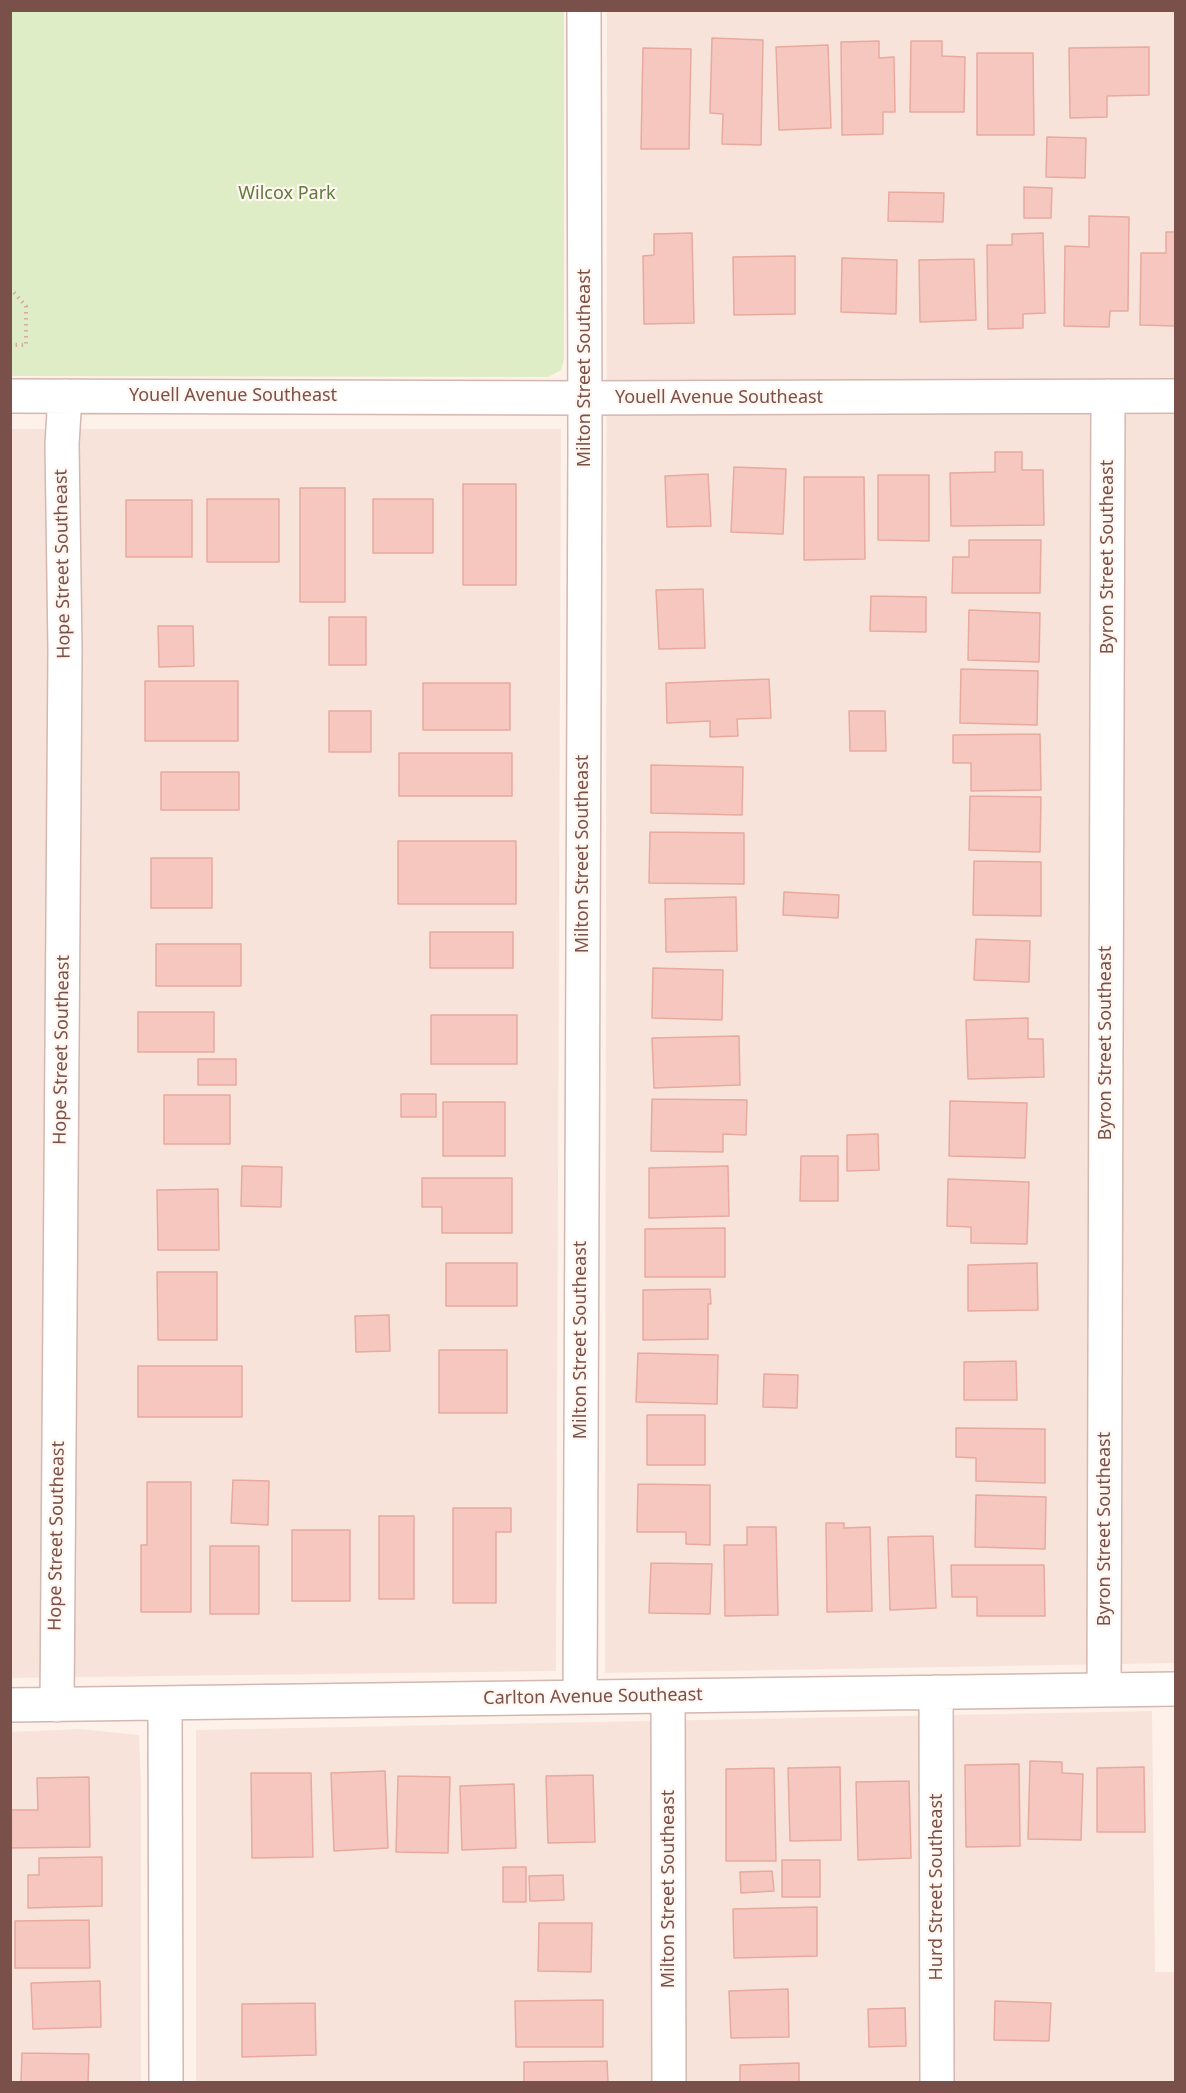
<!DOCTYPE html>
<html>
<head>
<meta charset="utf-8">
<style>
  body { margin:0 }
  #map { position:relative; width:1186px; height:2093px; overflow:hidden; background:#fef1e9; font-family:"Noto Sans",sans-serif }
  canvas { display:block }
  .frame { position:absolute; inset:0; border:12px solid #7a504a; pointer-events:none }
</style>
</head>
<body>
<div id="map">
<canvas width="1186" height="2093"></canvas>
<div class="frame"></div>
</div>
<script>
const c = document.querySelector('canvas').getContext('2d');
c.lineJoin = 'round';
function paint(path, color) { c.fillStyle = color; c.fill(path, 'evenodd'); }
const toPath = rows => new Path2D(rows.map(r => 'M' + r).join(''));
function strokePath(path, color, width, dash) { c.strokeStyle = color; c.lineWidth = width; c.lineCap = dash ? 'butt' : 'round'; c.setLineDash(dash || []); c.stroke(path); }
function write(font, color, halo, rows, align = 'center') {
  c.font = font + ' "Noto Sans",sans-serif'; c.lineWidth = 4.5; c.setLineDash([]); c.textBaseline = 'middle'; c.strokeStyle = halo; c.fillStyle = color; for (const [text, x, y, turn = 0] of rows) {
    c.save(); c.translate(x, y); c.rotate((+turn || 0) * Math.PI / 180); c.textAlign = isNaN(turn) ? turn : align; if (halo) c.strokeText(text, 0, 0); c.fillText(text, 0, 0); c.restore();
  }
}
paint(toPath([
  [607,11,1175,11,1175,1663,605,1673],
  [10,429,561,429,556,1671,11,1678],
  [1152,1711,1155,1972,1175,1972,1175,2082,196,2082,196,1730],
  [80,1729,139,1735,141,1786,141,2082,11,2082,10,1732]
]), '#f8e3da');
paint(toPath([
  [10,11,564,11,564,359,561,370,548,377,11,376]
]), '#dfedc6');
const building = toPath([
  [712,38,763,40,761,145,722,144,723,114,710,113,712,38],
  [879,41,879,58,894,57,895,112,883,112,883,134,842,135,841,42,879,41],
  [911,41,942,41,942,56,965,57,964,112,910,112,911,41],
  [828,45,831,128,779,130,776,47,828,45],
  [1149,47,1149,95,1107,96,1107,117,1070,118,1069,48,1149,47],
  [643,48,691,49,689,149,641,149,643,48],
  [977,53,1033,53,1034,135,977,135,977,53],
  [1047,137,1086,138,1085,178,1046,177,1047,137],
  [1024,187,1052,188,1051,218,1024,218,1024,187],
  [889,192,944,193,943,222,888,221,889,192],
  [1089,216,1129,217,1128,311,1110,311,1109,327,1064,326,1065,246,1089,247,1089,216],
  [1166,232,1176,232,1176,326,1140,325,1141,253,1166,253,1166,232],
  [692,233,694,323,644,324,643,256,654,255,654,234,692,233],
  [1043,233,1045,313,1023,314,1023,328,988,329,987,245,1012,245,1012,234,1043,233],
  [795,256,795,314,734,315,733,257,795,256],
  [842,258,897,260,896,314,841,312,842,258],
  [974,259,976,320,920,322,919,260,974,259],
  [995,452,1022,452,1022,470,1043,470,1044,525,951,526,950,473,995,472,995,452],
  [734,467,786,469,783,534,731,532,734,467],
  [708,474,711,526,667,527,665,476,708,474],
  [878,475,929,475,929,541,878,540,878,475],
  [804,477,864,477,865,559,804,560,804,477],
  [463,484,516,484,516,585,463,585,463,484],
  [300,488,345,488,345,602,300,602,300,488],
  [207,499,279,499,279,562,207,562,207,499],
  [373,499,433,499,433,553,373,553,373,499],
  [126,500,192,500,192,557,126,557,126,500],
  [969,540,1041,540,1040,593,952,593,953,557,969,557,969,540],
  [703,589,705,648,659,649,656,590,703,589],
  [871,596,926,597,926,632,870,631,871,596],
  [969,610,1040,613,1039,662,968,660,969,610],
  [329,617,366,617,366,665,329,665,329,617],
  [158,626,193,626,194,666,159,667,158,626],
  [961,669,1038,671,1037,725,960,723,961,669],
  [769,679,771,718,737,719,738,736,710,737,710,721,667,723,666,683,769,679],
  [145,681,238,681,238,741,145,741,145,681],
  [423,683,510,683,510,730,423,730,423,683],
  [329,711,371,711,371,752,329,752,329,711],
  [849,711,885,711,886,751,850,751,849,711],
  [1040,734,1041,790,971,791,971,763,953,763,953,735,1040,734],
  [399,753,512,753,512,796,399,796,399,753],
  [651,765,743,767,742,815,651,813,651,765],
  [161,772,239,772,239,810,161,810,161,772],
  [970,796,1041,797,1040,852,969,850,970,796],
  [650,832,744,833,744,884,649,883,650,832],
  [398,841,516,841,516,904,398,904,398,841],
  [151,858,212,858,212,908,151,908,151,858],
  [974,861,1041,862,1041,916,973,915,974,861],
  [784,892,839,895,838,918,783,915,784,892],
  [736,897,737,951,666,952,665,899,736,897],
  [430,932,513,932,513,968,430,968,430,932],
  [976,939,1030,941,1029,982,974,980,976,939],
  [156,944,241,944,241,986,156,986,156,944],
  [653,968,723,970,722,1020,652,1018,653,968],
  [138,1012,214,1012,214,1052,138,1052,138,1012],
  [431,1015,517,1015,517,1064,431,1064,431,1015],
  [1028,1018,1028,1039,1043,1039,1044,1077,968,1079,966,1020,1028,1018],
  [739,1036,740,1085,654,1088,652,1038,739,1036],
  [198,1059,236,1059,236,1085,198,1085,198,1059],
  [401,1094,436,1094,436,1117,401,1117,401,1094],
  [164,1095,230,1095,230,1144,164,1144,164,1095],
  [652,1099,747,1100,746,1135,723,1134,723,1152,651,1151,652,1099],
  [950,1101,1027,1103,1025,1158,949,1156,950,1101],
  [443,1102,505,1102,505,1156,443,1156,443,1102],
  [878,1134,879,1170,847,1171,847,1135,878,1134],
  [801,1156,838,1156,838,1201,800,1201,801,1156],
  [242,1166,282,1167,281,1207,241,1206,242,1166],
  [728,1166,729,1216,649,1218,649,1168,728,1166],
  [422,1178,512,1178,512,1233,442,1233,442,1207,422,1207,422,1178],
  [948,1179,1029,1182,1027,1244,971,1243,971,1227,947,1226,948,1179],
  [218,1189,219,1250,158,1250,157,1190,218,1189],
  [725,1228,725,1277,645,1277,645,1229,725,1228],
  [446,1263,517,1263,517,1306,446,1306,446,1263],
  [1037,1263,1038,1310,968,1311,968,1265,1037,1263],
  [157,1272,217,1272,217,1340,158,1340,157,1272],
  [710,1289,711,1304,708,1304,708,1339,643,1340,643,1290,710,1289],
  [389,1315,390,1351,356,1352,355,1316,389,1315],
  [439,1350,507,1350,507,1413,439,1413,439,1350],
  [638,1353,718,1355,717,1404,636,1402,638,1353],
  [1016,1361,1017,1400,964,1400,964,1362,1016,1361],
  [138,1366,242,1366,242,1417,138,1417,138,1366],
  [764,1374,798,1375,797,1408,763,1407,764,1374],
  [647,1415,705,1415,705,1465,647,1465,647,1415],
  [956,1428,1045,1429,1045,1483,976,1481,976,1458,956,1457,956,1428],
  [233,1480,269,1481,268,1525,231,1523,233,1480],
  [147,1482,191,1482,191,1612,141,1612,141,1545,147,1545,147,1482],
  [638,1484,710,1485,710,1545,686,1544,686,1532,637,1532,638,1484],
  [976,1495,1046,1497,1045,1549,975,1547,976,1495],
  [453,1508,511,1508,511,1532,496,1532,496,1603,453,1603,453,1508],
  [379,1516,414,1516,414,1599,379,1599,379,1516],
  [826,1523,844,1523,844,1528,870,1527,872,1611,827,1612,826,1523],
  [747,1527,776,1527,778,1615,725,1616,724,1545,747,1545,747,1527],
  [292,1530,350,1530,350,1601,292,1601,292,1530],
  [933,1536,936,1608,890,1610,888,1537,933,1536],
  [210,1546,259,1546,259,1614,210,1614,210,1546],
  [651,1563,712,1564,710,1614,649,1613,651,1563],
  [951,1565,1044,1565,1045,1616,977,1616,977,1597,952,1597,951,1565],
  [1030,1761,1062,1762,1062,1773,1083,1774,1081,1840,1028,1839,1030,1761],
  [1019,1764,1020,1846,966,1847,965,1765,1019,1764],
  [840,1767,841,1840,790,1841,788,1768,840,1767],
  [1144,1767,1145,1832,1097,1832,1097,1768,1144,1767],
  [774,1768,776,1861,726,1861,726,1769,774,1768],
  [385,1771,388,1848,334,1851,331,1773,385,1771],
  [251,1773,311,1773,313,1857,252,1858,251,1773],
  [593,1775,595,1842,548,1843,546,1776,593,1775],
  [398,1776,450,1777,448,1853,396,1852,398,1776],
  [89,1777,90,1847,10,1848,10,1810,38,1810,37,1778,89,1777],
  [909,1781,911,1858,858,1860,856,1782,909,1781],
  [514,1784,516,1848,462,1850,460,1786,514,1784],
  [102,1857,102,1906,28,1908,28,1875,39,1875,39,1858,102,1857],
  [782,1860,820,1860,820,1897,782,1897,782,1860],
  [503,1867,526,1867,526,1902,503,1902,503,1867],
  [772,1871,774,1891,741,1893,740,1872,772,1871],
  [563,1875,564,1900,530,1901,529,1876,563,1875],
  [817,1907,817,1956,734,1958,733,1909,817,1907],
  [89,1920,90,1968,15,1968,15,1921,89,1920],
  [539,1923,592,1923,591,1972,538,1971,539,1923],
  [100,1981,101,2027,33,2029,31,1983,100,1981],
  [788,1989,789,2037,731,2038,729,1991,788,1989],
  [603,2000,603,2047,516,2047,515,2001,603,2000],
  [995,2001,1051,2003,1049,2041,994,2040,995,2001],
  [315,2003,316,2055,242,2057,242,2004,315,2003],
  [905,2008,906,2046,869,2047,868,2009,905,2008],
  [22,2053,89,2054,88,2082,21,2082,22,2053],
  [607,2061,608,2082,524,2082,524,2062,607,2061],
  [799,2063,799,2082,740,2082,740,2065,799,2063]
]);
paint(building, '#f5c7bf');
strokePath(building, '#e8a99e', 1.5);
const minor = toPath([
  [10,396,585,398,1176,396],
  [1104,1689,1108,396],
  [936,1692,937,2082],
  [668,1696,669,2082],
  [580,1697,585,442,584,10],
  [165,1704,166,2082],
  [10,1705,1176,1689],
  [57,1705,65,651,62,444,65,396]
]);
strokePath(minor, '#d3b7b0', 36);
strokePath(toPath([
  [10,288,26,306,26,345,10,345]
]), '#daaaa1', 4, [1.5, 4.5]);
strokePath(minor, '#fff', 33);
write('18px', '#5e7a3f', '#fff6f0', [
  ["Wilcox Park",287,194]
]);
write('18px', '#7a504a', '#fff6f0', [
  ["Milton Street Southeast",585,368,-90],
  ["Youell Avenue Southeast",233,396],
  ["Youell Avenue Southeast",719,398],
  ["Byron Street Southeast",1108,557,-90],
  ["Hope Street Southeast",63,564,-91],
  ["Milton Street Southeast",583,854,-90],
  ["Byron Street Southeast",1106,1043,-90],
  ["Hope Street Southeast",62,1050,-89],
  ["Milton Street Southeast",581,1340,-90],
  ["Byron Street Southeast",1105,1529,-90],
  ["Hope Street Southeast",57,1536,-89],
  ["Carlton Avenue Southeast",593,1697,-1],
  ["Hurd Street Southeast",937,1887,-90],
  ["Milton Street Southeast",669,1889,-90]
]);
</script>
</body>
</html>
